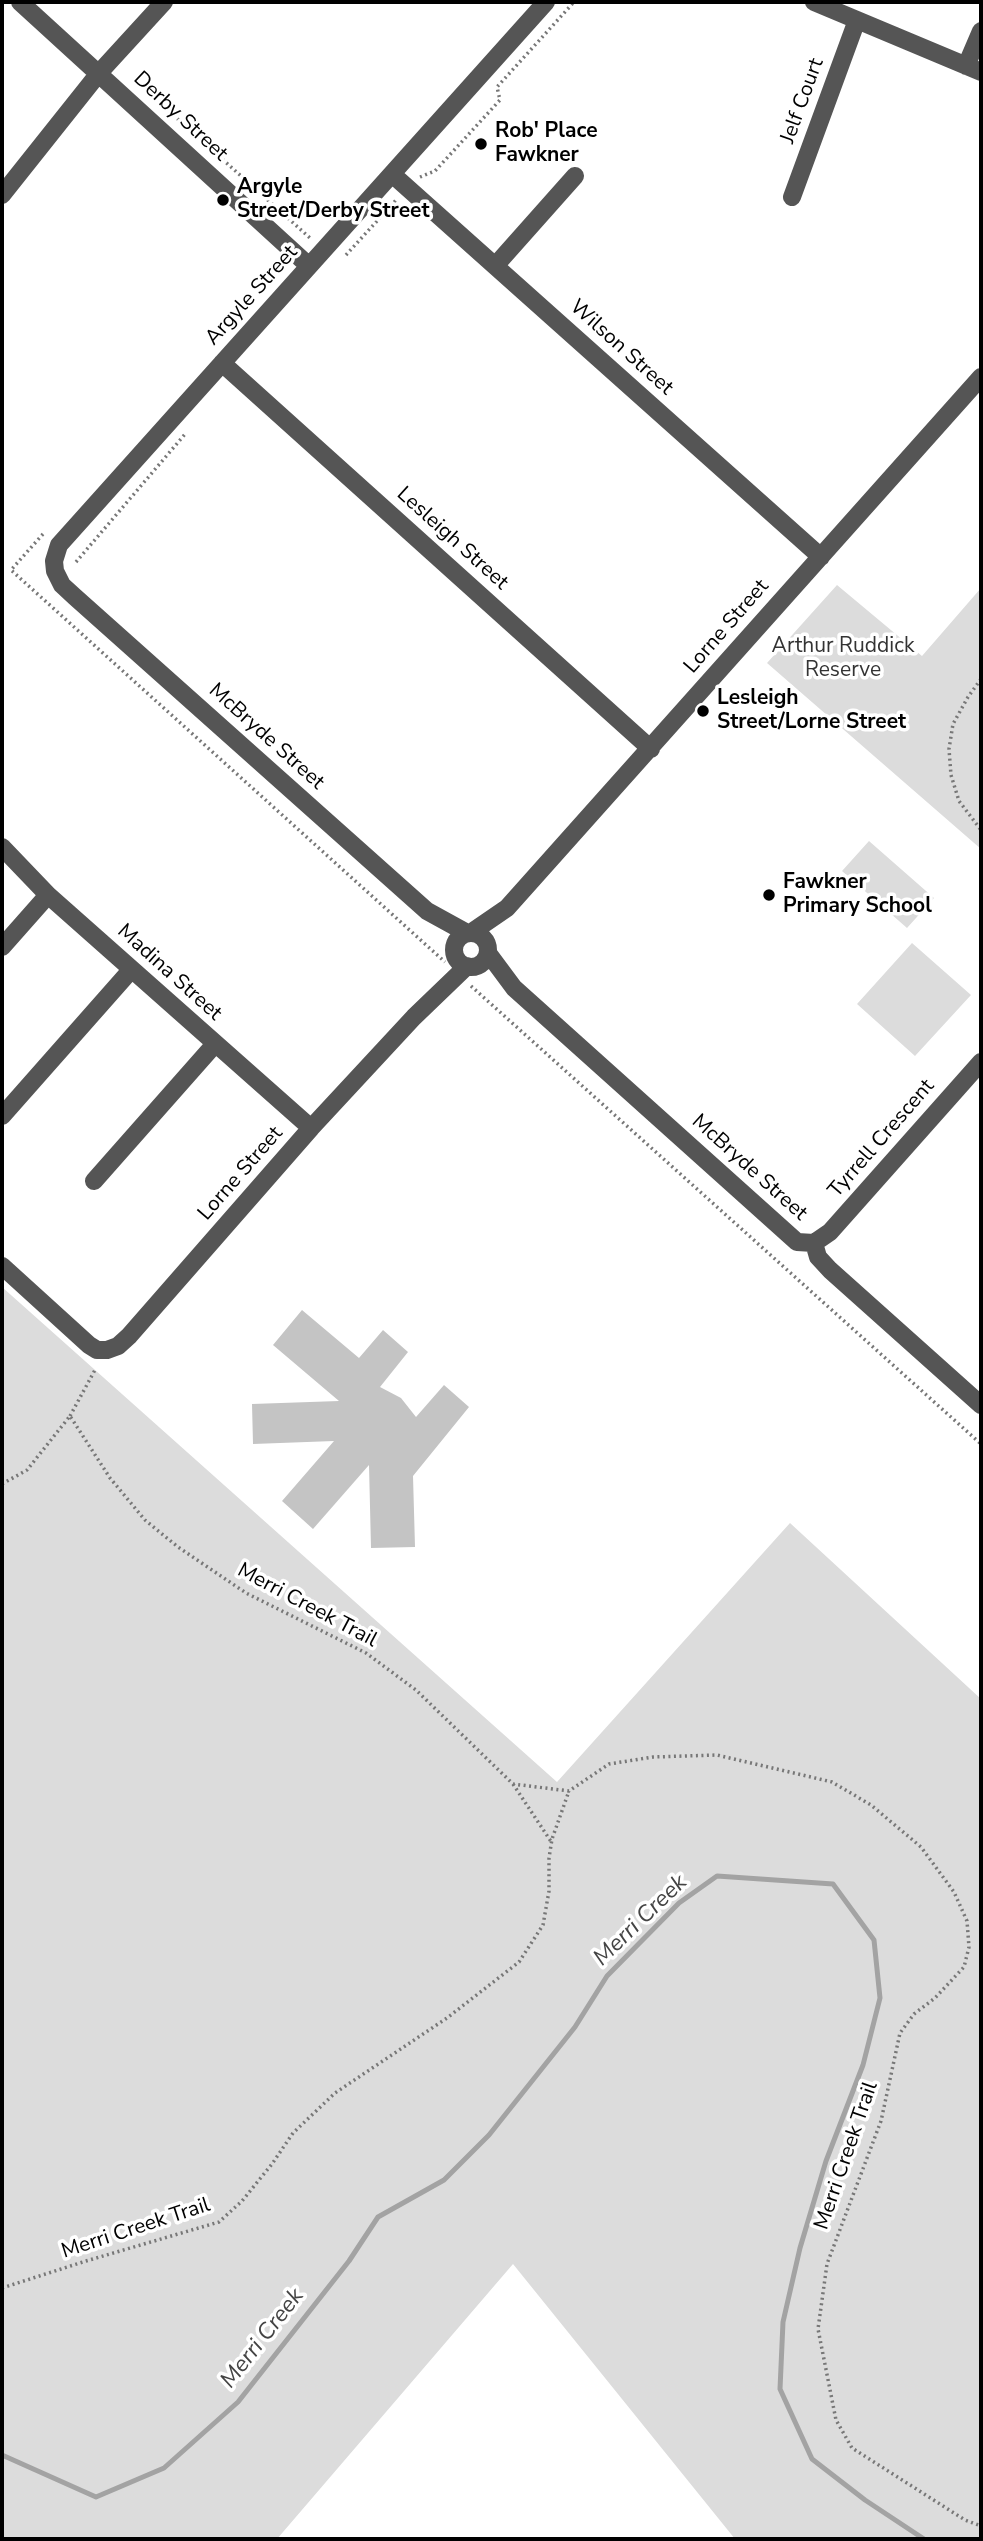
<!DOCTYPE html>
<html>
<head>
<meta charset="utf-8">
<style>
  body { margin:0 }
  #map { position:relative; width:983px; height:2541px; overflow:hidden; background:#fff; font-family:"Nunito Sans",sans-serif }
  canvas { display:block }
  .frame { position:absolute; inset:0; border:4px solid #000; pointer-events:none }
</style>
</head>
<body>
<div id="map">
<canvas width="983" height="2541"></canvas>
<div class="frame"></div>
</div>
<script>
const c = document.querySelector('canvas').getContext('2d');
c.lineJoin = 'round';
function paint(path, color) { c.fillStyle = color; c.fill(path, 'evenodd'); }
const toPath = rows => new Path2D(rows.map(r => 'M' + r).join(''));
function strokePath(path, color, width, dash) { c.strokeStyle = color; c.lineWidth = width; c.lineCap = dash ? 'butt' : 'round'; c.setLineDash(dash || []); c.stroke(path); }
function write(font, color, halo, rows, align = 'center') {
  c.font = font + ' "Nunito Sans",sans-serif'; c.lineWidth = 7; c.setLineDash([]); c.textBaseline = 'middle'; c.strokeStyle = halo; c.fillStyle = color; for (const [text, x, y, turn = 0] of rows) {
    c.save(); c.translate(x, y); c.rotate((+turn || 0) * Math.PI / 180); c.textAlign = isNaN(turn) ? turn : align; if (halo) c.strokeText(text, 0, 0); c.fillText(text, 0, 0); c.restore();
  }
}
paint(toPath([
  [837,585,922,656,981,588,981,849,767,663],
  [869,841,934,898,907,928,842,871],
  [912,943,971,995,915,1056,857,1004],
  [2,1287,557,1782,790,1523,981,1699,981,2539,735,2539,513,2264,277,2539,2,2539]
]), '#dcdcdc');
strokePath(toPath([
  [2,2455,96,2497,164,2468,238,2402,349,2261,378,2217,444,2180,489,2135,575,2027,607,1976,679,1903,717,1876,833,1884,874,1940,880,1998,863,2065,826,2161,800,2248,783,2322,780,2389,812,2459,865,2500,924,2539]
]), '#a3a3a3', 5);
paint(toPath([
  [302,1310,359,1358,383,1330,408,1352,380,1387,401,1398,416,1417,444,1385,469,1407,413,1476,415,1547,371,1548,369,1465,313,1529,282,1501,334,1441,253,1444,252,1404,339,1401,273,1345]
]), '#c4c4c4');
strokePath(toPath([
  [161,104,310,238],
  [420,177,435,171,500,100,497,87,574,2],
  [346,255,397,199],
  [43,534,11,570,445,962],
  [76,562,186,433],
  [981,679,968,697,953,724,949,749,951,775,959,801,981,830],
  [471,986,981,1444],
  [70,1416,96,1368],
  [2,1484,27,1470,70,1416,110,1478,145,1520,178,1547,246,1593,366,1653,416,1690,513,1784,569,1791,609,1764,653,1757,717,1755,832,1782,871,1805,921,1847,954,1892,967,1921,969,1947,964,1967,935,1998,914,2014,900,2033,881,2121,827,2264,818,2329,836,2420,852,2448,965,2520,981,2526],
  [513,1784,552,1843],
  [2,2288,86,2261,219,2222,242,2201,272,2164,293,2133,335,2093,447,2018,519,1962,543,1925,549,1891,549,1858,552,1839,569,1791]
]), '#777', 3.5, [2, 3.5]);
strokePath(toPath([
  [20,2,309,266],
  [814,2,981,72],
  [966,66,981,31],
  [392,174,821,557],
  [2,195,99,73,164,2],
  [792,197,857,20],
  [495,266,575,176],
  [222,363,651,749],
  [2,847,48,895,311,1128],
  [472,932,507,908,981,377],
  '454 950a17 17 0 1 1 34 0a17 17 0 1 1-34 0Z',
  [467,933,427,911,75,597,62,585,55,571,54,561,59,545,546,2],
  [2,947,48,895],
  [488,953,514,988,797,1242,814,1243,818,1257,830,1270,981,1405],
  [2,1116,131,970],
  [94,1181,215,1044],
  [814,1243,830,1232,981,1062],
  [2,1266,89,1345,97,1350,107,1350,118,1346,129,1336,311,1128,414,1017,467,966]
]), '#555', 18);
for (const [x, y, r, color] of [
  [481,144,7,"#000"],
  [223,200,7,"#000"],
  [703,711,7,"#000"],
  [769,895,7,"#000"]
]) { const dot = new Path2D(); dot.arc(x, y, r, 0, 2 * Math.PI); c.fillStyle = color; c.fill(dot); strokePath(dot, '#fff', 2.5); }
write('21px', '#000', '#fff', [
  ["Jelf Court",803,101,-70],
  ["Derby Street",180,117,43],
  ["Argyle Street",252,296,-48],
  ["Wilson Street",621,348,42],
  ["Lesleigh Street",452,539,42],
  ["Lorne Street",727,627,-49],
  ["McBryde Street",266,737,42],
  ["Madina Street",169,973,42],
  ["Tyrrell Crescent",882,1139,-49],
  ["McBryde Street",749,1168,42],
  ["Lorne Street",241,1174,-49],
  ["Merri Creek Trail",307,1606,28],
  ["Merri Creek Trail",847,2156,-71],
  ["Merri Creek Trail",136,2229,-18]
]);
write('bold 21px', '#000', '#fff', [
  ["Rob' Place",495,132],
  ["Fawkner",495,156],
  ["Argyle",237,188],
  ["Street/Derby Street",237,212],
  ["Lesleigh",717,699],
  ["Street/Lorne Street",717,723],
  ["Fawkner",783,883],
  ["Primary School",783,907]
], 'left');
write('21px', '#333', '#fff', [
  ["Arthur Ruddick",843,647],
  ["Reserve",843,671]
]);
write('italic 23px', '#444', '#fff', [
  ["Merri Creek",641,1921,-44],
  ["Merri Creek",263,2339,-52]
]);
</script>
</body>
</html>
